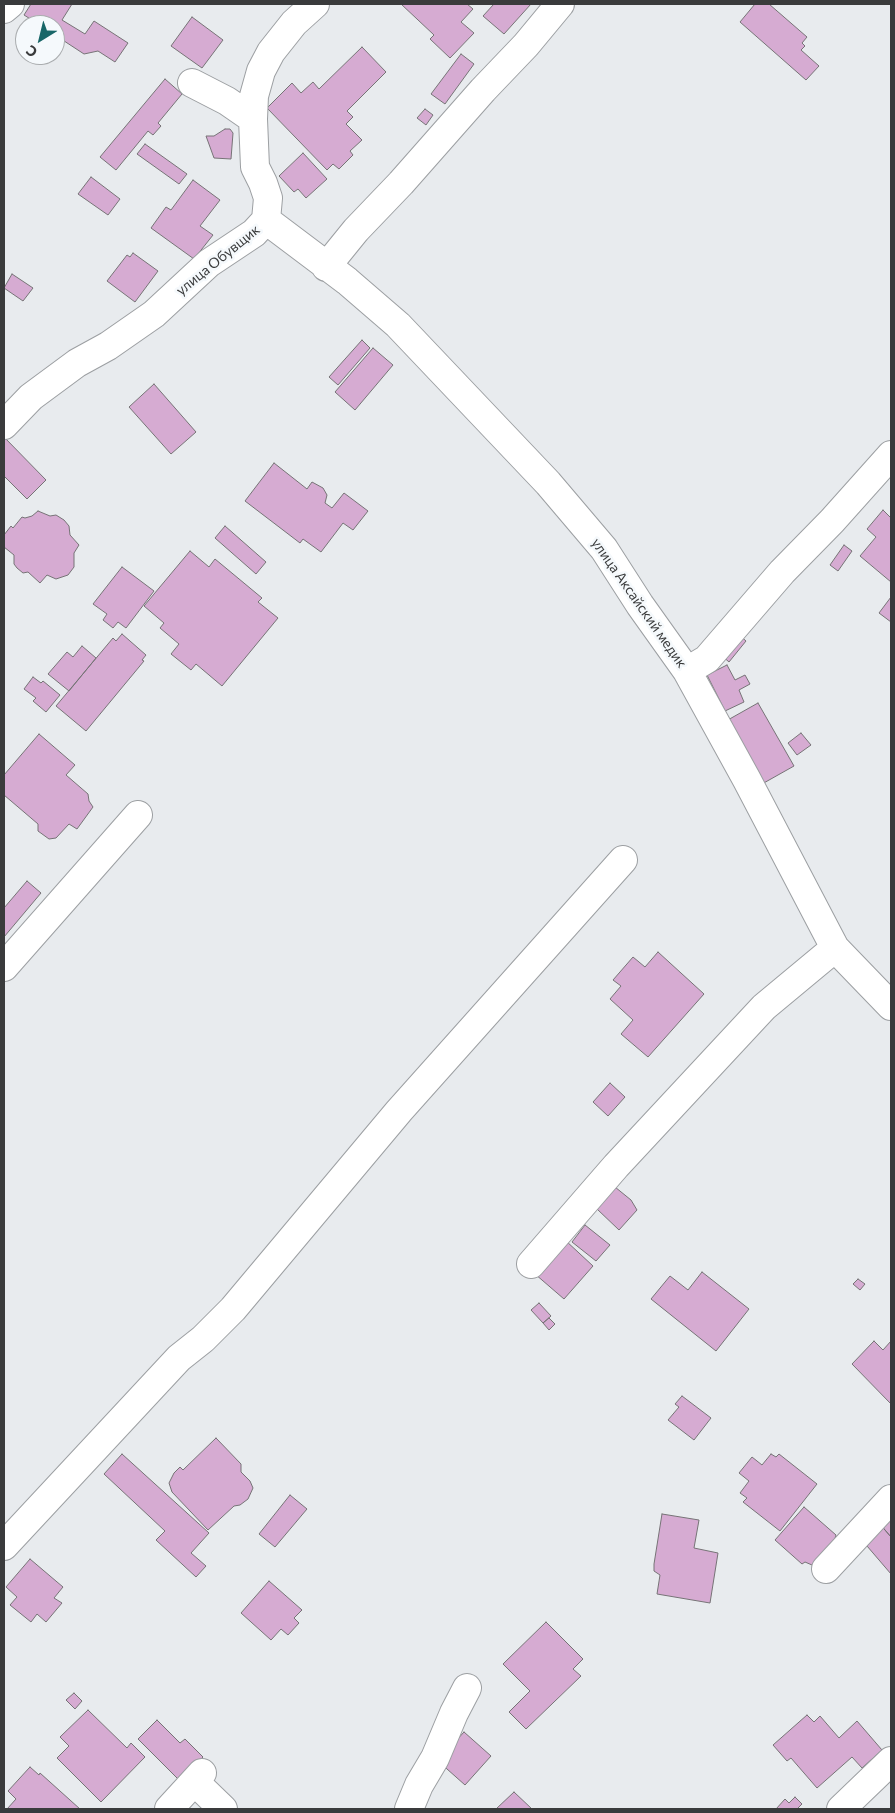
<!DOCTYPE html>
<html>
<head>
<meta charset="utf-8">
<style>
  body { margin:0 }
  #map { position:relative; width:895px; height:1813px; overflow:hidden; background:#e8ebee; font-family:Commissioner,sans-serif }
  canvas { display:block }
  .frame { position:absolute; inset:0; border:5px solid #3a3b3c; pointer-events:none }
  .north { position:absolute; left:15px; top:15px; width:50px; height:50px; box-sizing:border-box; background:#f5f9fc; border:1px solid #aaadaf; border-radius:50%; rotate:216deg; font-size:14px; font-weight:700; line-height:20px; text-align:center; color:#3a3b3c }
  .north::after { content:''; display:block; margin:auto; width:18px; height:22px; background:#186668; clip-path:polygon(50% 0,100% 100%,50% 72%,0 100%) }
</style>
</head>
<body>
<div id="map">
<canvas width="895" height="1813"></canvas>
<div class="frame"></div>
<div class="north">С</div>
</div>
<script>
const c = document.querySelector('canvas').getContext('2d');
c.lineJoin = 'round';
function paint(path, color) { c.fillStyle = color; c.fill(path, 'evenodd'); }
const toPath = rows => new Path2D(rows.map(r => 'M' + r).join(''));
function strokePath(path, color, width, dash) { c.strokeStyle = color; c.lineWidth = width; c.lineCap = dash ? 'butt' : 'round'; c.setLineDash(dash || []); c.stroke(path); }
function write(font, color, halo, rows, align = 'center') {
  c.font = font + ' Commissioner,sans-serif'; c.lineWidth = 5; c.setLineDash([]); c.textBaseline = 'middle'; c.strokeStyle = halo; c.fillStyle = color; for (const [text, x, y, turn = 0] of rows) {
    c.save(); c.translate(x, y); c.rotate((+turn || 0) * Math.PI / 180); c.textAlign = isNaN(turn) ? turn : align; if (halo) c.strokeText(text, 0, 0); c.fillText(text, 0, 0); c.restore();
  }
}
const building = toPath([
  [31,4,72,4,62,20,85,34,94,21,128,43,115,62,98,51,84,54,55,35,55,25,40,25,24,15,31,4],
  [401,4,467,4,473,9,461,22,474,33,450,58,430,39,434,35,401,4],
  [494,4,531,4,504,34,483,16,494,4],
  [755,4,769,4,807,37,802,43,805,46,801,50,819,66,806,80,740,22,755,4],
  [192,17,223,40,202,68,171,46,192,17],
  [362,47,386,72,347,111,353,117,346,124,362,140,350,151,353,155,339,169,333,164,327,170,267,108,292,83,301,93,313,82,319,89,362,47],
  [461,54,474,64,445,104,431,94,461,54],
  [165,79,182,94,158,123,161,126,153,135,148,131,116,170,100,157,165,79],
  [425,109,433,115,426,125,417,118,425,109],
  [225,129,230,129,233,133,231,159,214,158,206,136,214,136,225,129],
  [145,144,187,174,179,184,137,154,145,144],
  [303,153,327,179,306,198,298,189,294,192,279,176,303,153],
  [91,177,120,199,108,215,78,194,91,177],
  [193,180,220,200,200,226,213,235,194,259,151,228,166,207,171,210,193,180],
  [133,253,158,271,135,302,107,281,127,255,130,257,133,253],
  [12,274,33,288,23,301,4,288,12,274],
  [362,340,370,348,338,385,329,377,362,340],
  [373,348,393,365,355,410,335,392,373,348],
  [154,384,196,432,171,454,129,407,154,384],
  [4,437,46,480,27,499,4,476,4,437],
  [274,463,307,489,312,482,323,488,327,495,325,503,332,508,344,493,368,511,353,530,343,523,321,552,303,539,300,543,245,501,274,463],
  [883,510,891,518,891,582,860,556,876,537,867,529,883,510],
  [38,511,50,516,56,515,64,520,69,526,70,535,79,545,74,553,74,567,68,575,56,579,47,575,40,583,28,572,23,573,17,568,14,564,14,555,4,547,4,535,11,526,13,528,22,517,25,518,32,516,38,511],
  [225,526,266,562,256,574,215,538,225,526],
  [844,545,852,551,838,571,830,565,844,545],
  [190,551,209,567,215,559,262,598,258,602,278,618,222,686,196,664,191,670,171,654,179,644,160,628,164,623,144,606,190,551],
  [122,567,154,591,126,628,118,622,113,628,103,620,107,614,93,604,122,567],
  [891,597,891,622,879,613,891,597],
  [737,633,746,641,729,662,720,654,737,633],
  [122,634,146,655,142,660,144,661,86,731,56,706,113,638,116,641,122,634],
  [82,646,96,658,69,691,48,674,67,652,73,657,82,646],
  [727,665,735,680,745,675,750,684,739,690,744,702,725,711,707,675,727,665],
  [33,677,41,683,43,681,60,695,46,712,33,701,36,698,24,689,33,677],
  [758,703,794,766,762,784,726,721,758,703],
  [801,733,811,745,797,755,788,743,801,733],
  [39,734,75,765,66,775,88,794,89,801,93,807,77,829,69,824,56,838,49,839,38,831,38,824,4,795,4,775,39,734],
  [27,881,41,893,4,937,4,908,27,881],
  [658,952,704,994,648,1057,621,1034,633,1020,610,999,621,986,613,980,633,957,645,967,658,952],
  [610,1083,625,1097,608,1116,593,1102,610,1083],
  [615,1187,631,1200,637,1210,619,1230,597,1209,615,1187],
  [585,1225,610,1245,596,1261,572,1242,585,1225],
  [565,1240,593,1266,564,1299,535,1274,565,1240],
  [702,1272,749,1309,716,1351,651,1299,670,1276,688,1290,702,1272],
  [858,1279,865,1284,860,1290,853,1284,858,1279],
  [539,1303,551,1316,543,1323,531,1310,539,1303],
  [549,1318,555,1324,549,1330,543,1323,549,1318],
  [874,1341,883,1350,891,1341,891,1404,852,1364,874,1341],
  [682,1396,711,1418,694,1440,668,1420,679,1407,675,1404,682,1396],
  [216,1438,241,1464,241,1472,250,1481,253,1488,248,1499,240,1505,234,1506,208,1530,172,1492,169,1483,174,1473,180,1467,183,1470,216,1438],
  [122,1454,209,1533,191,1553,206,1566,196,1577,156,1540,165,1531,104,1474,122,1454],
  [771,1454,776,1457,779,1454,817,1484,780,1531,743,1502,747,1498,740,1493,749,1481,739,1473,752,1457,762,1465,771,1454],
  [290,1495,307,1509,275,1547,259,1534,290,1495],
  [891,1505,891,1537,879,1523,891,1505],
  [804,1507,836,1535,834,1542,812,1565,805,1562,802,1564,775,1540,804,1507],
  [662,1514,699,1520,694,1548,718,1553,710,1603,657,1594,660,1575,654,1571,654,1564,662,1514],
  [879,1523,891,1537,891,1574,861,1539,879,1523],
  [30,1559,63,1587,54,1598,62,1603,46,1622,37,1614,31,1622,10,1605,17,1597,6,1587,30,1559],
  [269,1581,302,1610,294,1618,299,1623,288,1635,281,1629,271,1640,241,1613,269,1581],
  [546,1622,583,1659,573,1669,581,1676,526,1729,509,1712,530,1691,503,1664,546,1622],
  [74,1693,82,1701,75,1709,66,1700,74,1693],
  [88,1710,127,1748,131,1743,145,1757,101,1802,57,1758,69,1746,60,1737,88,1710],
  [807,1715,814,1722,820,1716,839,1738,857,1721,882,1750,862,1768,852,1757,817,1788,791,1758,787,1761,773,1745,807,1715],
  [157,1720,180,1743,185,1739,203,1757,180,1781,138,1739,157,1720],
  [464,1732,491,1756,465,1785,438,1761,464,1732],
  [30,1767,39,1775,40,1773,80,1809,7,1809,16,1799,8,1791,30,1767],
  [514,1792,532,1809,496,1809,514,1792],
  [795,1797,802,1804,797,1809,776,1809,785,1799,789,1803,795,1797]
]);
paint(building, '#d6abd2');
strokePath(building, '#767376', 1);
const minor = toPath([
  [4,9,10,4],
  [192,83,227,101,253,119],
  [266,220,347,281,398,325,548,483,604,549,640,605,687,671,747,780,835,948,891,1006],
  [326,267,356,230,401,183,483,90,526,45,560,4],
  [4,425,31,397,77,363,108,346,154,314,209,263,254,233,266,220,268,198,263,183,255,167,253,119,254,96,261,71,271,52,294,23,315,4],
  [687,671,707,659,782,572,832,521,891,455],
  [4,967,138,815],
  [531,1264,616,1166,764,1007,835,948],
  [4,1546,179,1358,203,1339,233,1309,399,1111,623,860],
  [826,1569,891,1499],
  [195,1782,223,1809],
  [169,1809,202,1773],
  [409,1809,419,1785,435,1758,454,1713,467,1688],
  [841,1809,891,1761]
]);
strokePath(minor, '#9c9fa2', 30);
strokePath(minor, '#fff', 28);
write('14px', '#3a3b3c', '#f5f9fc', [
  ["улица Обувщик",218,260,-39],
  ["улица Аксайский медик",639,603,55]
]);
</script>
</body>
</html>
